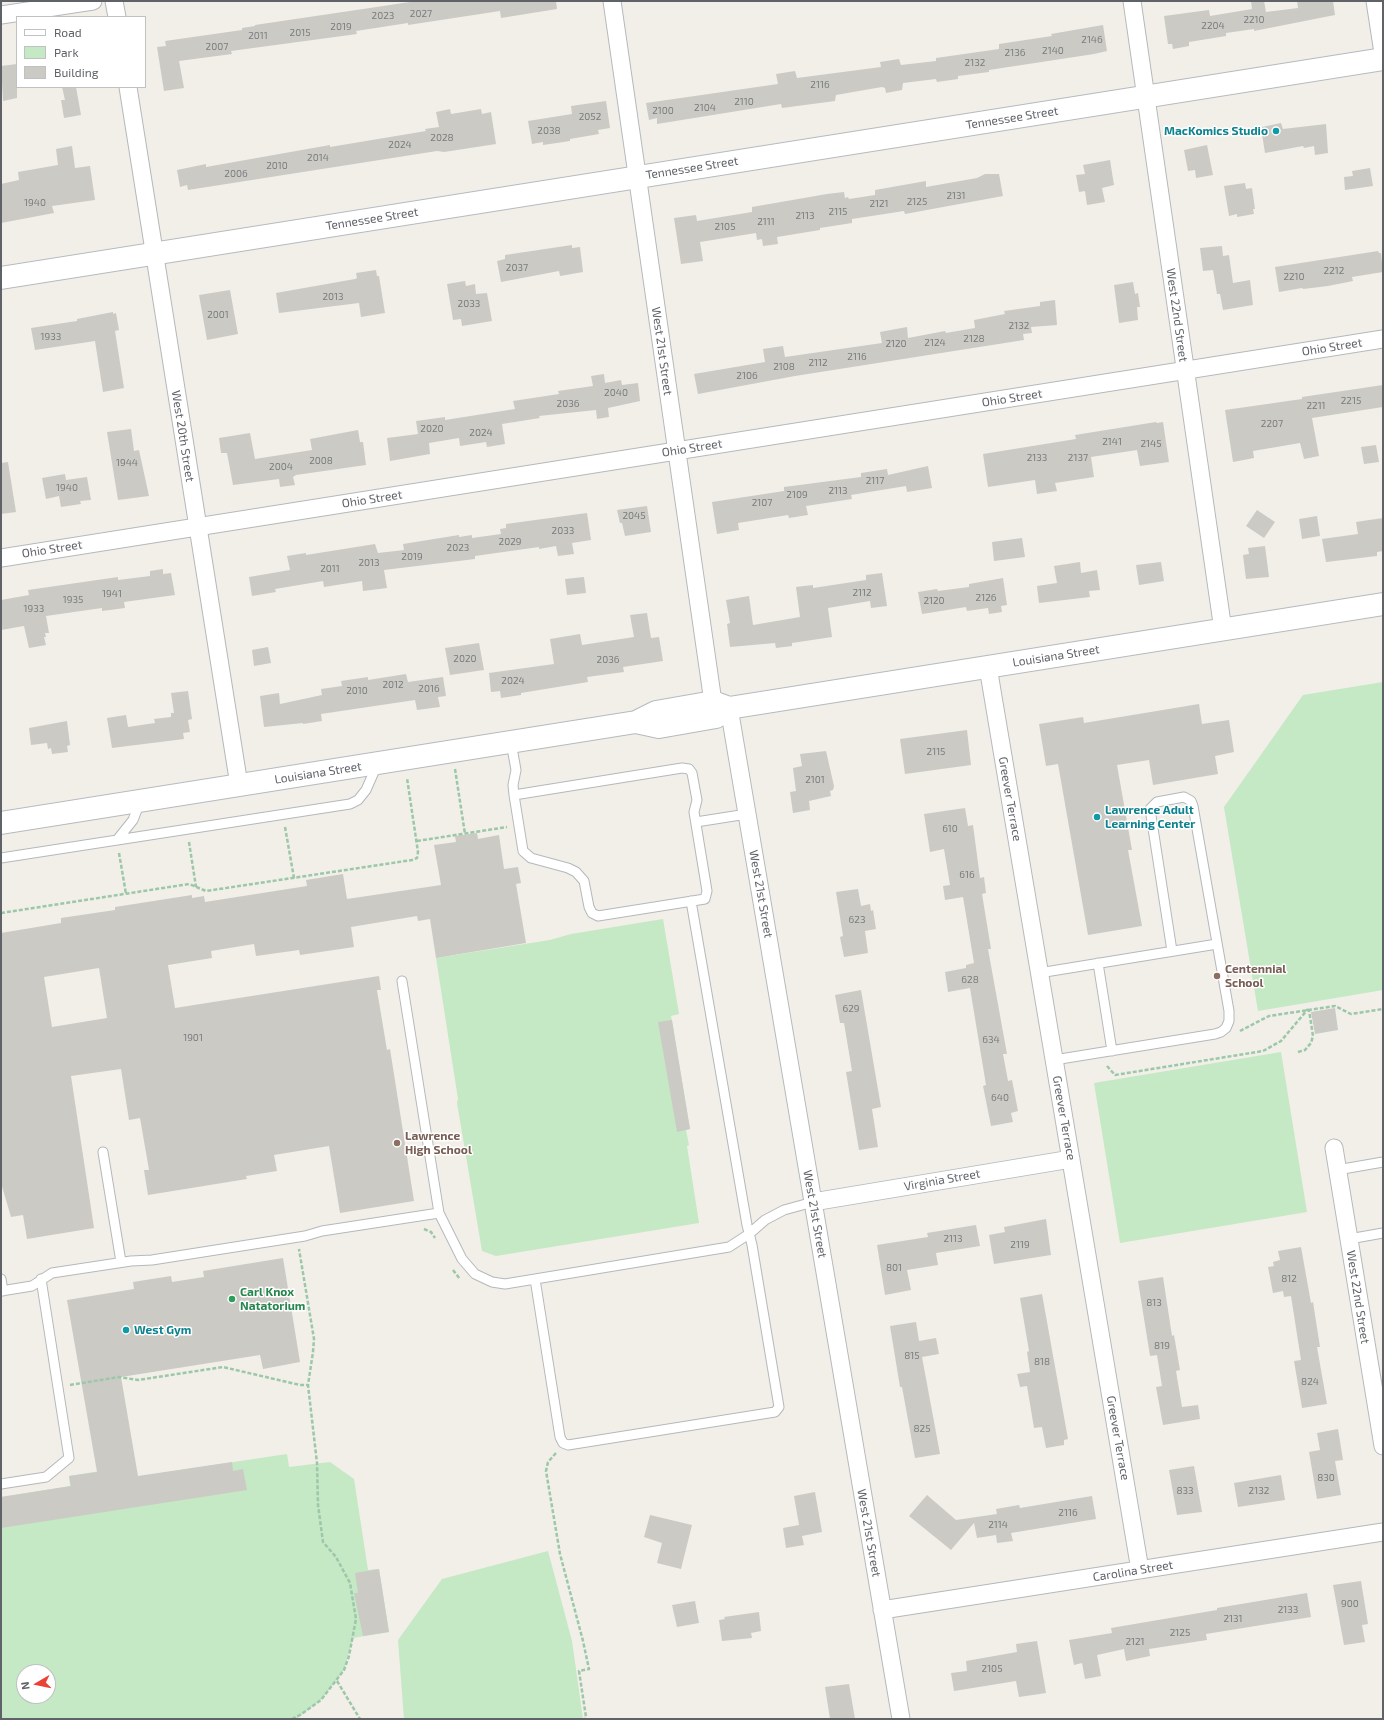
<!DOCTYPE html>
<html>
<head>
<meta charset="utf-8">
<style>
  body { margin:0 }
  #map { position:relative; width:1384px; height:1720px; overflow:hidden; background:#f1efe8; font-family:"Exo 2",sans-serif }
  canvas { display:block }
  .frame { position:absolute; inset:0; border:2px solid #5f6368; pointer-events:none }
  .legend { position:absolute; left:16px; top:16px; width:130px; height:72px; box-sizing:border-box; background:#fff; border:1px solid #bfc1c3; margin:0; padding:5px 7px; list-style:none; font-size:12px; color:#5f6368 }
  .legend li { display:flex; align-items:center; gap:8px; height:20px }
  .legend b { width:20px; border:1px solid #bfc1c3 }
  .north { position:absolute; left:16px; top:1664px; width:40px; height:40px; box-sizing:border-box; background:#fff; border:1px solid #bfc1c3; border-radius:50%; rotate:261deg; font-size:11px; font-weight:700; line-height:16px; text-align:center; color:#5f6368 }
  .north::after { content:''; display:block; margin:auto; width:14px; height:18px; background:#ea4335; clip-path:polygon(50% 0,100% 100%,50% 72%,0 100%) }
</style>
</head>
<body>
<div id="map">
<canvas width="1384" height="1720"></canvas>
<div class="frame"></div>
<ul class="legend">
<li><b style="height:5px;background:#fff"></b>Road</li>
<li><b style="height:11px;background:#c5e8c5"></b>Park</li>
<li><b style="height:11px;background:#cccac5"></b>Building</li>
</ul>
<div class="north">N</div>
</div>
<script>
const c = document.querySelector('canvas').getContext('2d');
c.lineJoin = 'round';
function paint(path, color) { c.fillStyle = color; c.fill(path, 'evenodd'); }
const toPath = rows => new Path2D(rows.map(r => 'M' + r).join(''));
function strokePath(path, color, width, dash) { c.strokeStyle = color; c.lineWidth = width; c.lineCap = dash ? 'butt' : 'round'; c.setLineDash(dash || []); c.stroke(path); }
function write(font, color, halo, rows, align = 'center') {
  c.font = font + ' "Exo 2",sans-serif'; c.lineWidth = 3; c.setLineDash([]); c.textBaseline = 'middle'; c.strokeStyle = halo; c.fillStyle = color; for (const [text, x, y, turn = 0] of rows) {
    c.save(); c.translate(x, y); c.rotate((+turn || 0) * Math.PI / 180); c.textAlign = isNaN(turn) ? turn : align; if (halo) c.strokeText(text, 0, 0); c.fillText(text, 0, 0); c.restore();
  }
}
paint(toPath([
  [1383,682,1383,990,1258,1011,1224,807,1303,695],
  [663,919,679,1014,671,1016,690,1129,686,1130,689,1145,687,1146,699,1223,496,1256,482,1251,457,1103,458,1099,436,958,550,940,571,934],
  [1281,1052,1307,1212,1120,1243,1094,1083],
  [287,1454,289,1467,330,1462,354,1479,368,1570,379,1569,389,1632,353,1638,344,1670,321,1700,296,1719,1,1719,1,1497,70,1486,69,1476,119,1468,121,1479],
  [24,1672,48,1672,48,1696,24,1696],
  [548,1551,572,1641,583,1719,404,1719,398,1640,442,1579]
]), '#c5e8c5');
paint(toPath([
  [417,1,556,1,557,9,501,18,500,11,408,25,408,23,356,31,357,34,231,51,232,54,179,61,184,88,164,91,157,47,166,46,165,41,242,30,242,28,255,26,255,25],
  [1251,1,1264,1,1266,12,1298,8,1297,1,1333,1,1335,15,1254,31,1254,29,1226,33,1226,36,1189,42,1189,46,1173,49,1172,44,1168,44,1164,16,1209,10,1210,16,1252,9],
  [1103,25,1107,51,1094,54,989,70,989,72,958,76,958,79,937,82,936,79,903,83,902,90,886,93,885,88,882,87,836,95,835,101,782,108,781,104,657,124,657,118,649,120,646,103,778,84,776,74,795,71,797,78,881,67,880,62,899,59,901,65,936,61,936,58,999,49,999,44,1052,36,1051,34],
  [17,64,17,98,3,101,1,66],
  [62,87,76,87,81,115,64,118,61,100,65,100],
  [606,101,610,128,598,130,599,134,570,139,570,141,543,145,543,142,532,144,528,121,572,114,571,106],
  [450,109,451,114,481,109,482,114,491,112,496,144,444,152,437,151,188,190,187,185,180,187,177,170,206,164,206,167,330,145,330,147,426,131,425,129,439,127,436,112],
  [1281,123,1283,129,1326,124,1328,153,1315,155,1314,146,1304,148,1303,146,1265,153,1262,134,1263,134,1262,127],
  [1207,145,1213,175,1196,178,1195,170,1188,171,1184,150],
  [72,146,75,168,90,166,95,200,52,206,54,213,1,223,1,184,19,180,18,172,58,165,56,149],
  [1110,160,1114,185,1102,188,1105,202,1087,205,1085,191,1079,192,1076,175,1085,174,1083,165],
  [1370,168,1373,186,1345,190,1344,177,1353,176,1352,171],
  [985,174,999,174,1003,196,905,214,904,211,852,219,852,223,820,228,820,230,777,237,778,244,763,246,762,239,757,240,756,233,700,242,703,261,681,264,674,218,696,215,697,221,752,212,752,207,827,194,844,192,845,198,848,197,849,199,875,195,875,190,926,181,926,187,977,178],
  [1245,183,1246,189,1252,188,1255,209,1253,209,1254,214,1237,217,1237,214,1229,216,1224,186],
  [572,245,572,248,580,247,583,272,560,276,559,271,501,282,497,261,505,259,505,255],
  [1222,246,1223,256,1229,255,1233,283,1250,280,1253,305,1223,310,1220,294,1217,294,1213,270,1203,271,1200,248],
  [1378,251,1379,253,1381,253,1383,272,1352,277,1353,281,1328,286,1303,289,1302,288,1279,292,1275,267],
  [376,270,377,276,379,276,385,313,361,317,359,303,279,313,276,293,355,279,357,278,356,273],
  [465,281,466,286,475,284,476,294,487,293,492,321,462,326,461,319,453,320,447,284],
  [1133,282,1135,294,1138,293,1140,307,1137,307,1138,320,1119,323,1114,285],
  [230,290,238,334,207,340,199,295],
  [1055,300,1057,325,1031,327,1032,333,1023,334,1024,340,795,376,698,394,694,374,765,362,763,349,783,346,785,357,882,343,880,332,907,327,908,338,945,331,946,333,975,328,974,320,1005,314,1004,311,1040,306,1040,302],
  [113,312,113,314,116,313,119,330,115,331,124,388,103,392,95,341,35,350,31,328,77,321,77,319],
  [604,374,605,383,621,380,622,385,638,383,640,401,608,408,609,417,597,419,596,410,539,416,540,418,502,424,505,444,487,447,486,442,460,446,459,438,429,443,430,454,390,461,387,438,418,434,416,421,445,417,445,420,515,409,513,401,559,394,558,391,593,386,591,376],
  [1383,385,1383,407,1312,418,1319,456,1304,459,1300,443,1253,451,1254,458,1233,462,1225,410,1302,399,1302,397],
  [1156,422,1157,423,1163,422,1169,462,1140,466,1137,450,1091,457,1094,477,1055,483,1057,491,1037,494,1035,480,988,487,983,454,1076,439,1075,435],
  [131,429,134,451,139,450,149,496,118,500,107,432],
  [358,430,360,442,363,442,366,465,296,475,293,477,295,485,280,487,279,479,233,485,227,453,221,453,219,438,250,433,255,459,312,450,310,439],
  [1376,445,1379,462,1364,464,1361,447],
  [8,462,16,512,1,514,1,463],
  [928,466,932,488,907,492,906,486,851,495,852,499,806,506,808,515,789,518,788,515,738,523,739,530,717,534,712,502,784,491,784,487,861,477,861,473,887,469,888,475],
  [65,474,66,480,87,477,91,500,80,501,81,504,61,507,59,496,46,499,42,478],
  [647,506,651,532,625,536,622,523,620,523,617,510],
  [1257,510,1275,522,1264,538,1246,526],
  [587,513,591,540,572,543,574,554,558,556,556,546,539,549,539,547,475,556,475,559,384,570,387,588,363,591,362,581,324,587,323,581,275,589,276,592,252,596,249,577,290,570,287,556,306,553,306,555,375,544,378,553,404,550,403,544,459,535,459,537,472,535,472,538,501,534,500,529,506,528,506,524],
  [1317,516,1320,536,1302,539,1299,519],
  [1383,518,1383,551,1377,552,1377,556,1326,562,1322,539,1358,534,1356,522],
  [1022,538,1025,557,994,561,992,542],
  [1265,546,1269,577,1246,579,1243,555,1249,554,1248,548],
  [1080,562,1081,573,1097,570,1100,590,1089,591,1090,597,1039,603,1037,586,1057,583,1054,566],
  [1161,562,1164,581,1139,585,1136,565],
  [163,569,163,574,171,573,175,595,124,602,125,608,102,611,102,608,46,616,49,633,45,633,46,637,44,637,46,645,29,648,24,626,1,630,1,600,29,595,28,590,118,577,118,580,150,576,150,571],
  [882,573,887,606,871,608,870,601,828,608,832,637,792,643,792,646,776,648,775,643,730,647,727,624,730,623,726,600,749,596,753,625,800,617,796,587,813,585,813,588,866,580,866,575],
  [584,577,586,593,567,595,565,579],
  [1003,578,1007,605,1001,606,1002,612,989,614,988,608,967,611,966,607,922,614,918,592,937,589,938,591,969,587,969,584],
  [647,613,651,638,659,637,663,661,623,667,624,672,587,677,588,682,521,693,521,695,501,698,500,691,491,692,489,673,554,664,550,639,580,634,582,645,634,637,630,615],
  [479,643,484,670,450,675,445,648],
  [268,647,271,663,254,666,252,650],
  [406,674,408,682,443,677,446,696,438,697,440,707,417,710,415,700,321,714,322,721,303,724,303,723,264,727,260,696,279,693,280,704,322,695,321,689,342,686,341,681,368,677,368,680],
  [188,691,192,719,188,720,190,732,183,733,184,739,112,748,107,718,126,715,128,727,155,723,154,719,171,717,171,713,174,713,171,693],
  [1199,704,1202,724,1229,720,1234,752,1215,756,1218,774,1153,785,1149,760,1117,765,1132,850,1128,850,1142,926,1088,935,1058,764,1046,766,1039,724,1083,717,1084,723],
  [67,721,70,745,67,746,68,752,52,754,51,748,48,749,47,743,31,745,29,728],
  [967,730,971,765,905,774,900,739],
  [826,751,834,786,833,790,830,791,831,796,809,801,810,810,793,813,790,792,796,791,793,768,802,766,800,754],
  [965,808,968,826,973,825,980,878,984,877,986,893,982,894,991,949,988,949,1007,1054,1003,1054,1008,1081,1012,1080,1018,1111,1011,1113,1013,1122,991,1126,983,1086,986,1085,970,988,948,992,945,972,966,968,966,965,974,963,963,897,945,900,943,886,950,885,944,849,930,852,924,814],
  [477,833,478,839,499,835,504,869,518,867,521,883,516,884,526,943,436,958,430,919,418,921,417,916,351,927,354,947,300,955,299,950,256,956,254,944,211,951,212,958,168,965,175,1008,379,976,381,990,377,990,387,1050,390,1049,414,1201,340,1213,329,1146,274,1155,277,1171,246,1176,247,1179,148,1195,144,1170,149,1170,140,1118,129,1120,121,1069,71,1076,94,1228,27,1239,23,1215,11,1217,1,1183,1,933,61,923,61,918,115,910,115,907,192,895,192,898,204,896,205,902,307,886,306,880,343,874,347,899,441,885,434,845,456,842,455,836],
  [99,968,107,1018,52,1027,44,977],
  [858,889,861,906,870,904,871,911,873,910,876,929,865,931,868,953,844,957,840,937,843,936,836,892],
  [861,990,881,1107,872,1109,878,1147,859,1150,846,1072,852,1071,844,1023,840,1023,835,995],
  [1335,1008,1338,1030,1315,1034,1311,1012],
  [672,1020,690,1129,677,1132,658,1022],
  [1046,1219,1051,1255,994,1264,989,1235,1005,1232,1004,1227],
  [976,1225,980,1246,936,1253,938,1265,907,1270,911,1290,885,1295,877,1245,928,1237,927,1233],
  [1301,1247,1311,1303,1313,1302,1320,1347,1317,1347,1327,1404,1302,1408,1294,1361,1301,1360,1291,1296,1284,1297,1283,1291,1273,1293,1268,1267,1274,1266,1273,1262,1280,1260,1278,1251],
  [283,1258,300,1362,263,1369,260,1355,121,1377,138,1476,232,1462,233,1471,243,1469,247,1490,1,1528,1,1497,71,1486,69,1476,97,1472,67,1300,134,1289,133,1282,171,1276,172,1282,204,1277,203,1271],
  [1163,1277,1172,1336,1174,1335,1180,1370,1176,1371,1182,1407,1198,1405,1200,1419,1163,1425,1156,1387,1162,1386,1157,1355,1150,1356,1138,1281],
  [1042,1294,1068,1439,1064,1440,1064,1445,1046,1448,1042,1427,1034,1428,1027,1386,1020,1387,1017,1374,1030,1372,1027,1352,1029,1351,1020,1298],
  [916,1322,919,1341,936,1338,939,1354,922,1357,940,1454,915,1458,902,1387,900,1387,890,1326],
  [1338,1429,1343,1460,1335,1461,1341,1495,1317,1499,1309,1452,1320,1450,1317,1433],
  [1194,1466,1202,1512,1177,1515,1169,1470],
  [1281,1475,1285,1500,1238,1507,1234,1483],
  [815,1492,822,1532,802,1536,804,1545,786,1548,783,1528,799,1525,794,1496],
  [927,1495,956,1520,997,1514,996,1509,1019,1505,1020,1508,1092,1496,1096,1519,1011,1533,1013,1541,997,1543,996,1535,977,1538,974,1523,951,1550,909,1516],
  [650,1515,692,1525,681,1569,657,1563,662,1543,644,1537],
  [379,1569,389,1632,363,1636,354,1593,358,1593,355,1573],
  [1361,1581,1368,1624,1362,1625,1365,1642,1344,1645,1333,1585],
  [1307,1593,1311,1617,1206,1634,1207,1640,1149,1649,1150,1656,1126,1661,1124,1649,1097,1655,1101,1676,1085,1679,1082,1663,1074,1665,1069,1640,1112,1633,1111,1628,1217,1610,1217,1608],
  [695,1601,699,1623,677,1627,672,1605],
  [759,1612,761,1631,751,1633,752,1638,722,1641,719,1620,725,1619,724,1617],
  [1037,1641,1046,1693,1019,1697,1016,1681,954,1691,951,1673,967,1671,966,1661,1017,1652,1016,1644],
  [849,1684,855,1719,830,1719,825,1687]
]), '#cccac5');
const lane = toPath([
  [511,742,516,770,513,785,514,795,523,851,531,858,568,868,576,872,584,881,589,907,592,913,598,916,705,899,707,891,694,812,697,800,692,773,689,769,682,768,514,795],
  [696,822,747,814],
  [117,840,133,820,140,802],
  [1,858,350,804,358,800,366,790,377,765],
  [1098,963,1112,1051],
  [1039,973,1217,944],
  [402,981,439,1213,462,1259,475,1274,492,1282,505,1284,729,1247,749,1234,765,1220,784,1210,813,1202],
  [1054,1060,1215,1034,1221,1032,1226,1028,1229,1021,1229,1011,1193,806,1191,801,1184,797,1157,802,1150,809,1172,951],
  [103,1152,121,1262],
  [1337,1170,1383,1162],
  [1349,1239,1383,1233],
  [1,1279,3,1291],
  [535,1279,560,1437,563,1443,568,1445,775,1412,779,1407,752,1245,747,1225,691,901],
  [1,1291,32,1286,52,1273,131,1261,152,1260,305,1236,322,1231,439,1213],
  [1,1484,46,1477,69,1458,41,1279]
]);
const street = toPath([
  [114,1,117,17],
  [612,1,713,702],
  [1132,1,1223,630],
  [1375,1,1383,53],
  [1,15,93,1],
  [128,87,239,785],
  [1,558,1383,339],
  [988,667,1140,1570],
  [729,708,901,1719],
  [1334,1148,1383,1446],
  [813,1202,1071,1159],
  [882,1610,1383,1532]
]);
const secondary = toPath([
  [1,278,1383,59],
  [636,722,659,727,716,717,729,708,1383,604],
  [1,823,636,722,656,712,713,702,729,708]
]);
strokePath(lane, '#b5b8bc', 11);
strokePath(street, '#b5b8bc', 19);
strokePath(secondary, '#b6babf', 24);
strokePath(toPath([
  [455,769,465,834],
  [285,827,294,878],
  [417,841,507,827],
  [189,842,196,887],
  [119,853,126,894],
  [1,913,189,884,206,891,412,860,417,858,418,852,407,778],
  [1240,1031,1269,1016,1335,1006,1351,1014,1383,1009],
  [1298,1052,1305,1050,1311,1043,1313,1036,1309,1010],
  [1107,1066,1115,1075,1263,1051,1281,1041,1308,1009],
  [424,1229,431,1232,435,1238],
  [453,1270,460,1279],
  [70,1385,119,1377,138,1380,223,1367,300,1385,308,1385],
  [556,1453,548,1462,546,1471,560,1554,583,1641,589,1669,579,1671,586,1717,585,1719],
  [337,1681,360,1719],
  [292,1719,300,1715,321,1700,344,1670,349,1656,356,1619,350,1583,336,1557,323,1542,318,1505,317,1463,308,1385,313,1352,314,1339,299,1249]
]), '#9cc7a9', 2.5, [4, 2]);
strokePath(lane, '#fff', 9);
strokePath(street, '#fff', 17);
strokePath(secondary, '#fff', 22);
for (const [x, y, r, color] of [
  [1276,131,4,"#0f9aa8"],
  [1097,817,4,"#0f9aa8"],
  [1217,976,4,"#8d6e63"],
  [397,1143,4,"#8d6e63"],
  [232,1299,4,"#2e9e5b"],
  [126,1330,4,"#0f9aa8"]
]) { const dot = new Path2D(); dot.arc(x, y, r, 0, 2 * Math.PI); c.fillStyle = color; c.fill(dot); strokePath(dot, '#fff', 1.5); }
write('10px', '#7a7d7f', null, [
  ["2027",421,14],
  ["2023",383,16],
  ["2210",1254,20],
  ["2204",1213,26],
  ["2019",341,27],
  ["2015",300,33],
  ["2011",258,36],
  ["2146",1092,40],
  ["2007",217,47],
  ["2140",1053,51],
  ["2136",1015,53],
  ["2132",975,63],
  ["2116",820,85],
  ["2110",744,102],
  ["2104",705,108],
  ["2100",663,111],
  ["2052",590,117],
  ["2038",549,131],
  ["2028",442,138],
  ["2024",400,145],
  ["2014",318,158],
  ["2010",277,166],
  ["2006",236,174],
  ["2131",956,196],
  ["2125",917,202],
  ["1940",35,203],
  ["2121",879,204],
  ["2115",838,212],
  ["2113",805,216],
  ["2111",766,222],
  ["2105",725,227],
  ["2037",517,268],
  ["2212",1334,271],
  ["2210",1294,277],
  ["2013",333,297],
  ["2033",469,304],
  ["2001",218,315],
  ["2132",1019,326],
  ["1933",51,337],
  ["2128",974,339],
  ["2124",935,343],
  ["2120",896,344],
  ["2116",857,357],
  ["2112",818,363],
  ["2108",784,367],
  ["2106",747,376],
  ["2040",616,393],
  ["2215",1351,401],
  ["2036",568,404],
  ["2211",1316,406],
  ["2207",1272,424],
  ["2020",432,429],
  ["2024",481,433],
  ["2141",1112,442],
  ["2145",1151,444],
  ["2133",1037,458],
  ["2137",1078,458],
  ["2008",321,461],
  ["1944",127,463],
  ["2004",281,467],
  ["2117",875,481],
  ["1940",67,488],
  ["2113",838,491],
  ["2109",797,495],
  ["2107",762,503],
  ["2045",634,516],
  ["2033",563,531],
  ["2029",510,542],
  ["2023",458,548],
  ["2019",412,557],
  ["2013",369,563],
  ["2011",330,569],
  ["2112",862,593],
  ["1941",112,594],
  ["2126",986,598],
  ["1935",73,600],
  ["2120",934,601],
  ["1933",34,609],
  ["2020",465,659],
  ["2036",608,660],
  ["2024",513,681],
  ["2012",393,685],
  ["2016",429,689],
  ["2010",357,691],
  ["2115",936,752],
  ["2101",815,780],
  ["610",950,829],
  ["616",967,875],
  ["623",857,920],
  ["628",970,980],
  ["629",851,1009],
  ["1901",193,1038],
  ["634",991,1040],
  ["640",1000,1098],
  ["2113",953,1239],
  ["2119",1020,1245],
  ["801",894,1268],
  ["812",1289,1279],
  ["813",1154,1303],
  ["819",1162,1346],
  ["815",912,1356],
  ["818",1042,1362],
  ["824",1310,1382],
  ["825",922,1429],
  ["830",1326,1478],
  ["833",1185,1491],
  ["2132",1259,1491],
  ["2116",1068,1513],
  ["2114",998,1525],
  ["900",1350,1604],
  ["2133",1288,1610],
  ["2131",1233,1619],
  ["2125",1180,1633],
  ["2121",1135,1642],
  ["2105",992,1669]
]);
write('12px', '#5f6368', '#fff', [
  ["Tennessee Street",1012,118,-9],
  ["Tennessee Street",692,168,-9],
  ["Tennessee Street",372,219,-9],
  ["West 22nd Street",1177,315,82],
  ["Ohio Street",1332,347,-9],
  ["West 21st Street",662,351,82],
  ["Ohio Street",1012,398,-9],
  ["West 20th Street",183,436,81],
  ["Ohio Street",692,448,-9],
  ["Ohio Street",372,499,-9],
  ["Ohio Street",52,549,-9],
  ["Louisiana Street",1056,656,-9],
  ["Louisiana Street",318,773,-9],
  ["Greever Terrace",1010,799,80],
  ["West 21st Street",761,894,80],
  ["Greever Terrace",1064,1118,80],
  ["Virginia Street",942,1180,-10],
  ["West 21st Street",815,1214,80],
  ["West 22nd Street",1358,1297,81],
  ["Greever Terrace",1118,1438,80],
  ["West 21st Street",869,1533,80],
  ["Carolina Street",1133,1571,-9]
]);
write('bold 12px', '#0d838f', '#fff', [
  ["MacKomics Studio",1268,131,"right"],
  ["Lawrence Adult",1105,810],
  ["Learning Center",1105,824],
  ["West Gym",134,1330]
], 'left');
write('bold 12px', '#785e54', '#fff', [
  ["Centennial",1225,969],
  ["School",1225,983],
  ["Lawrence",405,1136],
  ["High School",405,1150]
], 'left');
write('bold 12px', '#27864d', '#fff', [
  ["Carl Knox",240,1292],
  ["Natatorium",240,1306]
], 'left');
</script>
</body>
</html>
